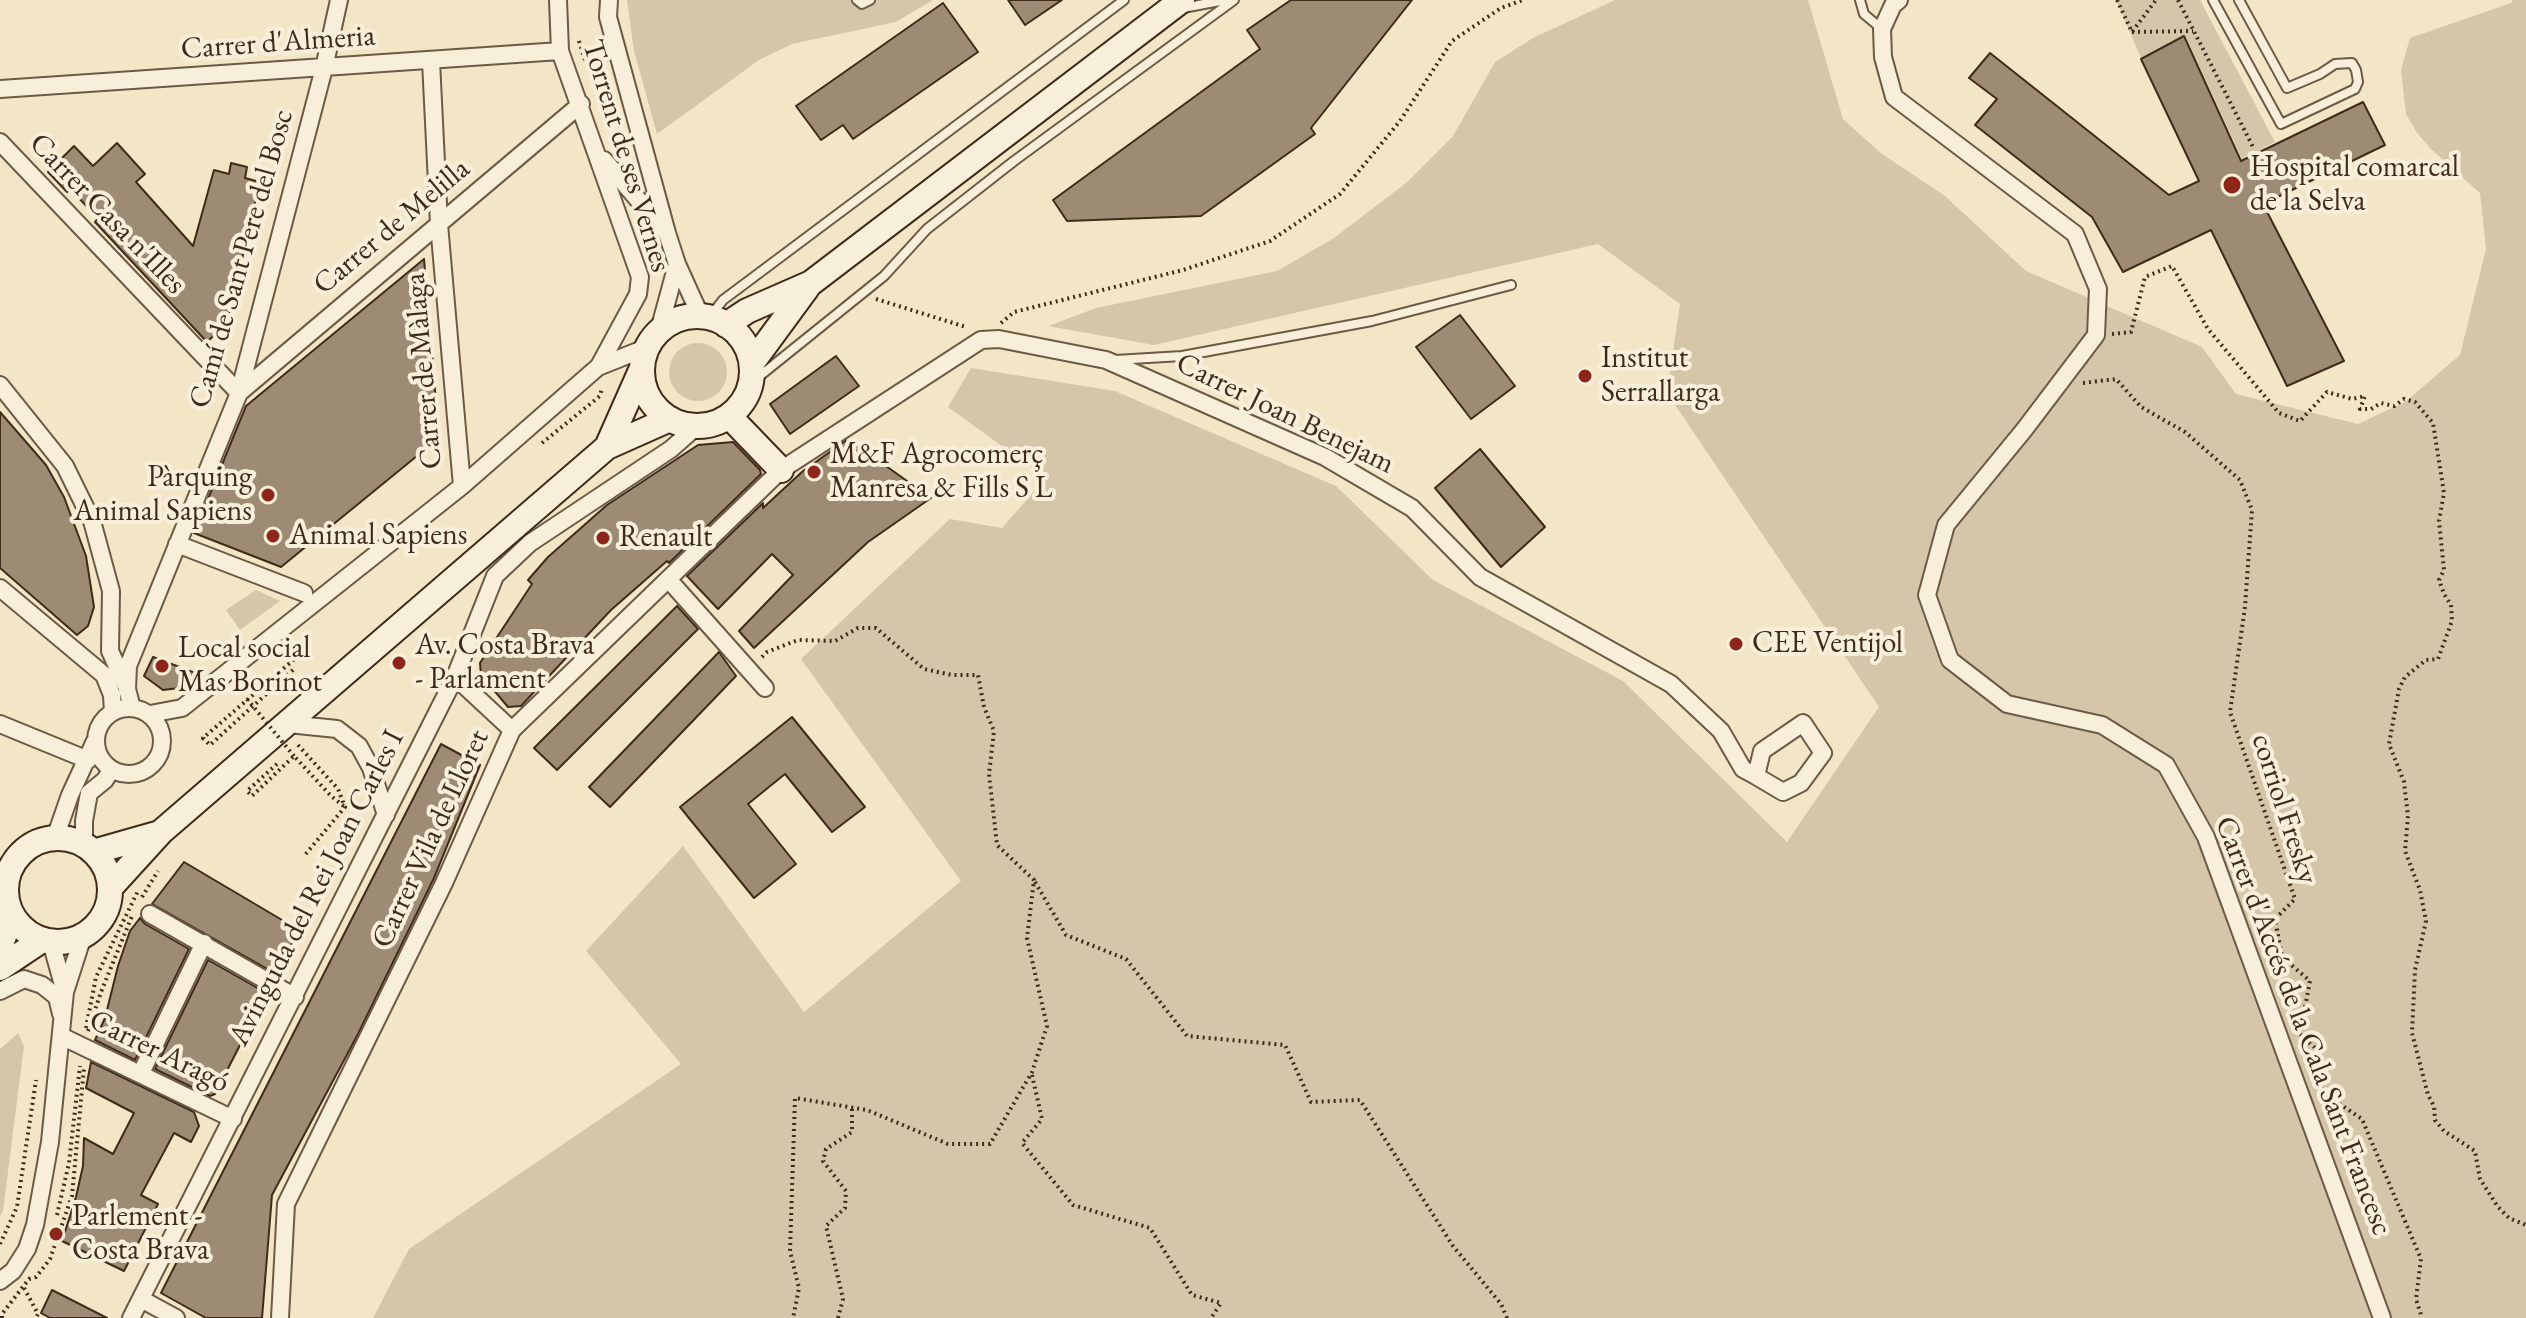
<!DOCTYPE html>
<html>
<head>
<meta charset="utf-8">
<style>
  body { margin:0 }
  canvas { display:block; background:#f3e6c6 }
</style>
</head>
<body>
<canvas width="2526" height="1318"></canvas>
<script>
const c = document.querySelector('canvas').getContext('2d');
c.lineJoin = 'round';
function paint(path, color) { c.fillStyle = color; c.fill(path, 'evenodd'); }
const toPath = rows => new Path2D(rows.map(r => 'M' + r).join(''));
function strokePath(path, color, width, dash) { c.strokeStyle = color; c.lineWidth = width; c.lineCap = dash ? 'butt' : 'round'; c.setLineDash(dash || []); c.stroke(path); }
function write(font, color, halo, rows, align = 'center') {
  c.font = font + ' "EB Garamond",serif'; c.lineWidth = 8; c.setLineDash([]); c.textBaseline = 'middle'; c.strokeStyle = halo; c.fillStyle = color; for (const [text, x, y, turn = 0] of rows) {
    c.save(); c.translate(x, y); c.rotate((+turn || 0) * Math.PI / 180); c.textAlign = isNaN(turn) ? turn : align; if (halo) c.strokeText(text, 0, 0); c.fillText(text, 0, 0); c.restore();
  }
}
paint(toPath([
  [627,0,933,0,896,22,792,44,759,60,657,134,634,51],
  [1615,0,1808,0,1843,119,1882,154,1945,196,2026,271,2202,347,2236,394,2358,424,2405,402,2460,355,2486,249,2480,193,2431,149,2417,133,2406,114,2401,70,2410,38,2511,3,2513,0,2526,0,2526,1318,373,1318,409,1249,681,1064,586,951,683,846,804,1012,961,881,801,659,950,519,1002,528,1046,478,948,407,971,368,1115,391,1336,486,1433,580,1623,681,1787,842,1879,707,1667,393,1680,304,1598,244,1154,345,1048,326,1096,308,1277,271,1334,238,1406,183,1453,136,1495,62,1533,38],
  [2116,0,2200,0,2275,142,2242,159,2185,35,2141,58],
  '669 372a29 29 0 1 1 58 0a29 29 0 1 1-58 0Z',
  [256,590,280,601,240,630,226,610],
  [18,1033,24,1046,3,1211,0,1216,0,1049]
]), '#d5c6a9');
const building = toPath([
  [1008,0,1062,0,1025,25,1008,0],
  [1291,0,1412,0,1311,128,1315,134,1201,216,1067,221,1053,200,1260,49,1247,30,1291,0],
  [943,3,978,52,853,139,843,125,821,140,796,106,943,3],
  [2184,36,2241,161,2363,102,2385,145,2263,204,2344,361,2287,386,2211,230,2123,272,2092,217,1975,125,1997,99,1969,78,1990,53,2169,195,2199,181,2141,59,2184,36],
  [117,143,145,174,136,182,193,246,214,170,229,174,231,163,247,167,245,178,260,182,227,323,207,342,95,222,98,218,70,189,67,192,48,172,74,146,93,166,117,143],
  [424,259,439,438,281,567,194,533,246,406,424,259],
  [1460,315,1515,386,1471,419,1416,347,1460,315],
  [836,356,859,386,790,434,770,404,836,356],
  [0,412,46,465,64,497,86,556,94,607,88,626,77,635,0,568,0,412],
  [848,439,931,498,868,542,754,648,739,631,793,575,772,554,718,609,687,576,763,503,763,508,803,471,848,439],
  [733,442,760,470,761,474,669,563,667,561,611,610,521,706,508,707,481,675,480,663,532,584,528,580,548,557,607,505,698,445,733,442],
  [1480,449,1545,527,1501,567,1435,488,1480,449],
  [677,606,698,629,557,770,534,748,677,606],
  [719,652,736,676,610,807,589,787,719,652],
  [153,657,198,674,187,687,163,690,144,676,153,657],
  [792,717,865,807,832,832,785,774,748,804,796,864,754,898,680,807,792,717],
  [441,744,480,765,434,878,358,1034,272,1195,262,1318,206,1318,161,1293,441,744],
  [184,862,299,930,279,968,271,971,152,904,184,862],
  [140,918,145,924,189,949,135,1060,95,1040,105,1018,118,966,130,931,140,918],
  [208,960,261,990,264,998,215,1094,210,1096,155,1069,208,960],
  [91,1062,194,1112,199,1126,191,1142,174,1133,141,1195,158,1204,124,1271,62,1241,76,1197,83,1166,84,1138,113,1154,134,1113,86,1088,91,1062],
  [52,1290,107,1318,50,1318,41,1313,52,1290]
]);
paint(building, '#9d8c73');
strokePath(building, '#402b1a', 2);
const lane = toPath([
  [857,0,862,4,870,0],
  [1860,0,1864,14,1882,29],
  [2213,0,2281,124,2355,89,2358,82,2356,70,2352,63,2335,64,2320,74,2287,88,2239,0],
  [1183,8,1225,0],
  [709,318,723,300,1124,0],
  [1115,360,1182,356,1372,321,1511,285],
  [751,383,884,276,927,229,1014,161,1234,0]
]);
const street = toPath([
  [558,0,560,51,640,277,638,294,599,366],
  [609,0,608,17,667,233,677,264,701,317],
  [1899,0,1893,5,1882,29,1883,57,1894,97,2075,234,2098,289,2096,335,2024,430,1946,525,1927,595,1950,660,2007,704,2102,725,2166,765,2206,837,2382,1318],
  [431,61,439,224,462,486],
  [0,89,560,51],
  [0,142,239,393,581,104],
  [604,160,664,230],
  [658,334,677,264],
  [0,385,65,466,92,521,111,591,110,651,125,684],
  [177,544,304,593],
  [668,579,765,688],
  [0,588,104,675,112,695,113,712],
  [455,677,512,730],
  '96 741a33 33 0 1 1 66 0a33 33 0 1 1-66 0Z',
  [132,708,127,689,128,666,239,393,324,68,339,0],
  [150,714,182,708,462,486,598,367,648,347],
  [0,724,88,760],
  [288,724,337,729,359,746,371,768,386,815],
  [55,838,70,795,95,741],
  [84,845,84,821,89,793,105,780,111,770],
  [150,914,295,997],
  [51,942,65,992],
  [0,991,24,979,42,985,57,997,61,1014],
  [61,1036,233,1119],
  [141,1073,204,943],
  [0,1281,13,1271,27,1249,35,1225,50,1142,65,992,83,936],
  [141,1299,176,1318],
  [131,1318,455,677,495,576,530,543,671,449,697,426],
  [280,1318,286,1204,444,883,512,730,781,470,981,340,999,339,1106,360,1325,457,1412,508,1480,577,1671,684,1721,731,1743,769,1756,776,1783,792,1801,783,1823,753,1803,723,1762,751,1756,776]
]);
const secondary = toPath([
  '642 371a55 55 0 1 1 110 0a55 55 0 1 1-110 0Z',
  [726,325,747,311,811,283,1182,0],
  [752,363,807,288],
  [729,416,781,470],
  [607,447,642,368],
  '6 890a52 52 0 1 1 104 0a52 52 0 1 1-104 0Z',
  [93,852,160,833],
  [110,888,161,832,607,447,670,419],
  [0,946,12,916],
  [0,968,42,940]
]);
strokePath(lane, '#6d5a45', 12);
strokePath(street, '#6d5a45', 20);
strokePath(secondary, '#402b1a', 28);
strokePath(toPath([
  [2117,0,2132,32,2156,0],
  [2178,0,2253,147],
  [2132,32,2193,31],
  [579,41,585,60],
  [876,299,966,327],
  [1001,323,1014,312,1183,270,1270,241,1340,194,1400,121,1452,41,1501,8,1523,0],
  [2112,334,2131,332,2145,277,2172,266,2208,329,2279,413,2300,421,2327,392,2352,399,2365,396,2360,409,2371,409,2381,403,2394,406,2404,399,2415,402,2433,423,2444,493,2439,521,2444,570,2439,580,2444,594,2451,605,2452,621,2438,659,2426,660,2405,677,2399,689,2389,744,2404,782,2408,816,2405,851,2420,890,2426,921,2415,970,2412,1033,2428,1095,2434,1106,2435,1120,2444,1131,2475,1151,2480,1179,2498,1207,2509,1218,2526,1225],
  [2083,383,2116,379,2141,407,2185,432,2240,480,2252,510,2245,607,2230,712,2295,899,2275,919,2282,957,2310,981,2300,1034,2314,1047,2325,1094,2362,1119,2421,1259,2416,1299,2422,1318],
  [542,443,600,396,602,388],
  [762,657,767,652,798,640,835,641,858,628,876,628,924,669,952,675,978,675,984,707,994,731,989,774,997,845,1034,880,1027,938,1047,1026,1032,1072,990,1144,948,1144,867,1110,795,1098,790,1251,799,1288,793,1318],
  [293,670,210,745,203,738,298,656],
  [298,745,338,789,345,807,304,856],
  [277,764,247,791,252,796,294,756,331,796,345,807],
  [1035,882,1066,935,1126,959,1187,1036,1285,1045,1311,1102,1360,1100,1453,1246,1501,1304,1507,1318],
  [142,897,158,871],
  [86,1028,96,977,138,891],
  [88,1031,101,992,132,916],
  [1032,1075,1042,1119,1022,1143,1073,1205,1150,1228,1192,1295,1221,1303,1211,1318],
  [57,1215,69,1163,80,1066],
  [0,1244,17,1207,36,1080],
  [24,1288,38,1314,36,1318],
  [2,1318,2,1314,29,1279,36,1277,50,1259,72,1196,84,1068],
  [838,1318,843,1299,826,1226,845,1208,846,1191,823,1161,826,1149,852,1132,852,1108]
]), '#402b1a', 4, [2, 4]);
strokePath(lane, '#f7efda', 8);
strokePath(street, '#f7efda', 16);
strokePath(secondary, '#f7efda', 24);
strokePath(toPath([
  [247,699,294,756]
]), '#402b1a', 4, [2, 4]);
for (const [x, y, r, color] of [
  [2232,185,10,"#8f2418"],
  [1585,376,8,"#8f2418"],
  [814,472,8,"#8f2418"],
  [268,495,8,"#8f2418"],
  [273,536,8,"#8f2418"],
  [603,538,8,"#8f2418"],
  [1736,644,8,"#8f2418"],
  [399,663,8,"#8f2418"],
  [162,666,8,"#8f2418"],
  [56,1234,8,"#8f2418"]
]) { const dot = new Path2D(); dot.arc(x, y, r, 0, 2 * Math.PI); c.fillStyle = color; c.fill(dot); strokePath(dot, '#f7efda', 3); }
write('30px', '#402b1a', '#f7efda', [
  ["Carrer d'Almeria",278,43,-4],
  ["Torrent de ses Vernes",626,156,73],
  ["Carrer Casa n'Illes",107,214,46],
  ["Carrer de Melilla",392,227,-40],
  ["Camí de Sant Pere del Bosc",242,259,-74],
  ["Carrer de Màlaga",424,371,-95],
  ["Carrer Joan Benejam",1285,414,26],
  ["corriol Fresky",2284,809,72],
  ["Carrer Vila de Lloret",431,839,-65],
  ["Avinguda del Rei Joan Carles I",317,888,-63],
  ["Carrer d'Accés de la Cala Sant Francesc",2303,1026,69],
  ["Carrer Aragó",159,1052,26]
]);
write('30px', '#402b1a', '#f7efda', [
  ["Hospital comarcal",2250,168],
  ["de la Selva",2250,202],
  ["Institut",1601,359],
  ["Serrallarga",1601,393],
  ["M&F Agrocomerç",830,455],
  ["Manresa & Fills S L",830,489],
  ["Pàrquing",252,478,"right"],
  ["Animal Sapiens",252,512,"right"],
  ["Animal Sapiens",289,536],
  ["Renault",619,538],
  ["CEE Ventijol",1752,644],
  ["Av. Costa Brava",415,646],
  ["- Parlament",415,680],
  ["Local social",178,649],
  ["Mas Borinot",178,683],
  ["Parlement -",72,1217],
  ["Costa Brava",72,1251]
], 'left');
</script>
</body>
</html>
